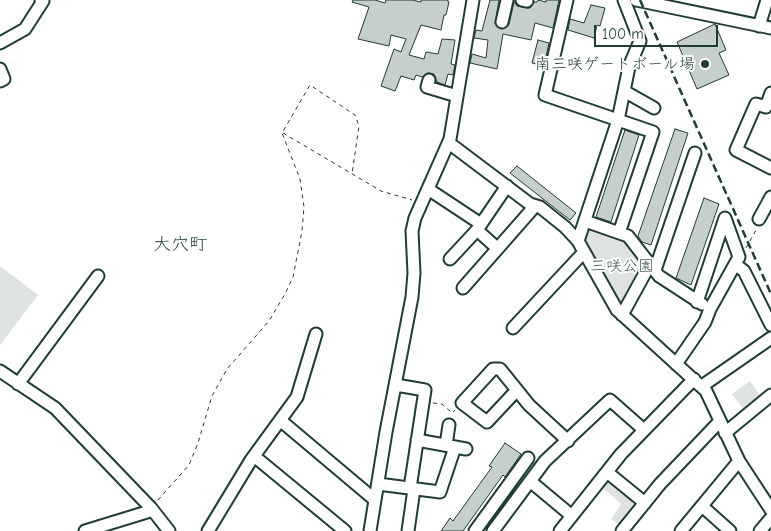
<!DOCTYPE html>
<html>
<head>
<meta charset="utf-8">
<style>
  body { margin:0 }
  #map { position:relative; width:771px; height:531px; overflow:hidden; background:#fff; font-family:"Comic Neue",sans-serif }
  canvas { display:block }
  .scale { position:absolute; left:594px; top:25px; width:124px; height:22px; box-sizing:border-box; border:2px solid #1f3d34; border-top:0; padding-left:6px; font-size:15px; line-height:18px; white-space:nowrap; color:#1f3d34; -webkit-text-stroke:4px #fff; paint-order:stroke }
</style>
</head>
<body>
<div id="map">
<canvas width="771" height="531"></canvas>
<div class="scale">100 m</div>
</div>
<script>
const c = document.querySelector('canvas').getContext('2d');
c.lineJoin = 'round';
function paint(path, color) { c.fillStyle = color; c.fill(path, 'evenodd'); }
const toPath = rows => new Path2D(rows.map(r => 'M' + r).join(''));
function strokePath(path, color, width, dash) { c.strokeStyle = color; c.lineWidth = width; c.lineCap = dash ? 'butt' : 'round'; c.setLineDash(dash || []); c.stroke(path); }
function write(font, color, halo, rows, align = 'center') {
  c.font = font + ' "Comic Neue","Klee One",sans-serif'; c.lineWidth = 4; c.setLineDash([]); c.textBaseline = 'middle'; c.strokeStyle = halo; c.fillStyle = color; for (const [text, x, y, turn = 0] of rows) {
    c.save(); c.translate(x, y); c.rotate((+turn || 0) * Math.PI / 180); c.textAlign = isNaN(turn) ? turn : align; if (halo) c.strokeText(text, 0, 0); c.fillText(text, 0, 0); c.restore();
  }
}
paint(toPath([
  [589,228,625,238,647,264,621,305,584,240],
  [0,266,38,295,0,345],
  [750,381,761,397,744,410,732,394],
  [606,478,640,501,622,527,611,519,621,504,601,486]
]), '#dee3e2');
const building = toPath([
  [353,0,375,0,385,3,386,0,412,0,421,2,421,0,448,0,448,2,449,2,446,15,444,15,441,30,421,25,409,55,424,59,426,52,438,54,442,39,455,40,451,64,455,65,453,75,448,74,445,85,437,82,434,74,428,73,422,77,416,75,414,80,401,76,395,91,381,86,394,49,401,52,406,39,391,35,389,46,358,39,369,7,352,2,353,0],
  [490,0,499,0,495,24,501,29,507,27,509,24,514,2,517,6,526,8,530,8,534,2,537,2,538,0,546,2,546,0,559,0,553,28,535,23,531,40,503,34,497,69,470,63,472,54,486,58,488,40,474,38,476,30,482,31,490,0],
  [591,5,605,8,600,26,597,25,594,38,568,30,570,19,584,23,591,5],
  [715,24,726,50,719,53,729,75,697,89,677,42,715,24],
  [538,40,549,43,544,66,532,63,538,40],
  [675,129,688,133,651,245,642,242,638,236,675,129],
  [625,130,639,135,611,222,596,217,625,130],
  [517,166,576,213,570,220,510,173,517,166],
  [704,198,719,204,691,285,676,278,704,198],
  [505,443,521,454,505,477,503,475,463,531,441,531,450,518,453,521,492,467,489,466,505,443]
]);
paint(building, '#c7cfcc');
strokePath(building, '#1f3d34', 1);
const minor = toPath([
  [522,0,527,1],
  [567,0,545,95,653,132,619,233],
  [636,0,771,28],
  [502,22,507,0],
  [759,26,767,0],
  [0,43,25,29,43,1,41,0],
  [0,69,4,79,0,81],
  [429,80,427,87,457,96],
  [624,91,654,108],
  [771,93,766,107,756,104,736,150,771,168],
  [449,143,530,204,540,207,565,227,578,241,617,310,706,391,739,461,771,510],
  [428,189,481,224],
  [759,219,771,197],
  [585,221,628,236,659,276,702,304],
  [477,230,497,248],
  [578,241,618,120,629,67,640,41,624,0],
  [450,259,477,230,507,186],
  [735,264,744,271,771,325],
  [655,270,695,153],
  [463,288,535,206],
  [622,315,650,264],
  [513,328,584,252],
  [676,364,705,322,710,309,739,257,725,218,697,302],
  [0,371,55,408,151,508,169,531],
  [18,384,98,276],
  [396,385,425,390,410,488],
  [702,386,771,338],
  [517,390,487,422,462,403,493,369,500,369,529,405,568,441],
  [280,420,375,500],
  [725,433,771,395],
  [417,440,466,449],
  [446,445,449,425],
  [254,456,345,531],
  [607,472,645,503],
  [530,481,572,516],
  [378,484,440,492,455,447],
  [702,506,730,531],
  [85,531,147,512,151,508],
  [208,531,251,460,297,397,316,334],
  [370,531,386,432,412,297,414,273,412,231,415,218,450,139,473,0],
  [408,531,414,489],
  [475,531,528,458],
  [493,531,545,461,610,400,644,430],
  [560,531,621,454,694,379],
  [622,531,660,484,720,421],
  [681,531,739,461],
  [760,531,771,518]
]);
strokePath(minor, '#1f3d34', 15);
strokePath(toPath([
  [283,133,381,191,412,200],
  [746,248,756,230],
  [433,403,442,404,452,413,455,410],
  [158,500,189,465,198,443,212,396,227,369,269,321,285,294,293,277,302,231,304,207,300,179,282,133,310,85,355,115,359,126,352,174]
]), '#1f3d34', 1, [4, 4]);
strokePath(minor, '#fff', 11);
strokePath(toPath([
  [640,0,771,294]
]), '#1f3d34', 2.5, [8, 4]);
for (const [x, y, r, color] of [
  [705,64,5,"#1f3d34"]
]) { const dot = new Path2D(); dot.arc(x, y, r, 0, 2 * Math.PI); c.fillStyle = color; c.fill(dot); strokePath(dot, '#fff', 2); }
write('16px', '#1f3d34', '#fff', [
  ["南三咲ゲートボール場",695,64]
], 'right');
write('16px', '#455e57', '#fff', [
  ["三咲公園",622,266]
]);
write('18px', '#1f3d34', '#fff', [
  ["大穴町",180,245]
]);
</script>
</body>
</html>
